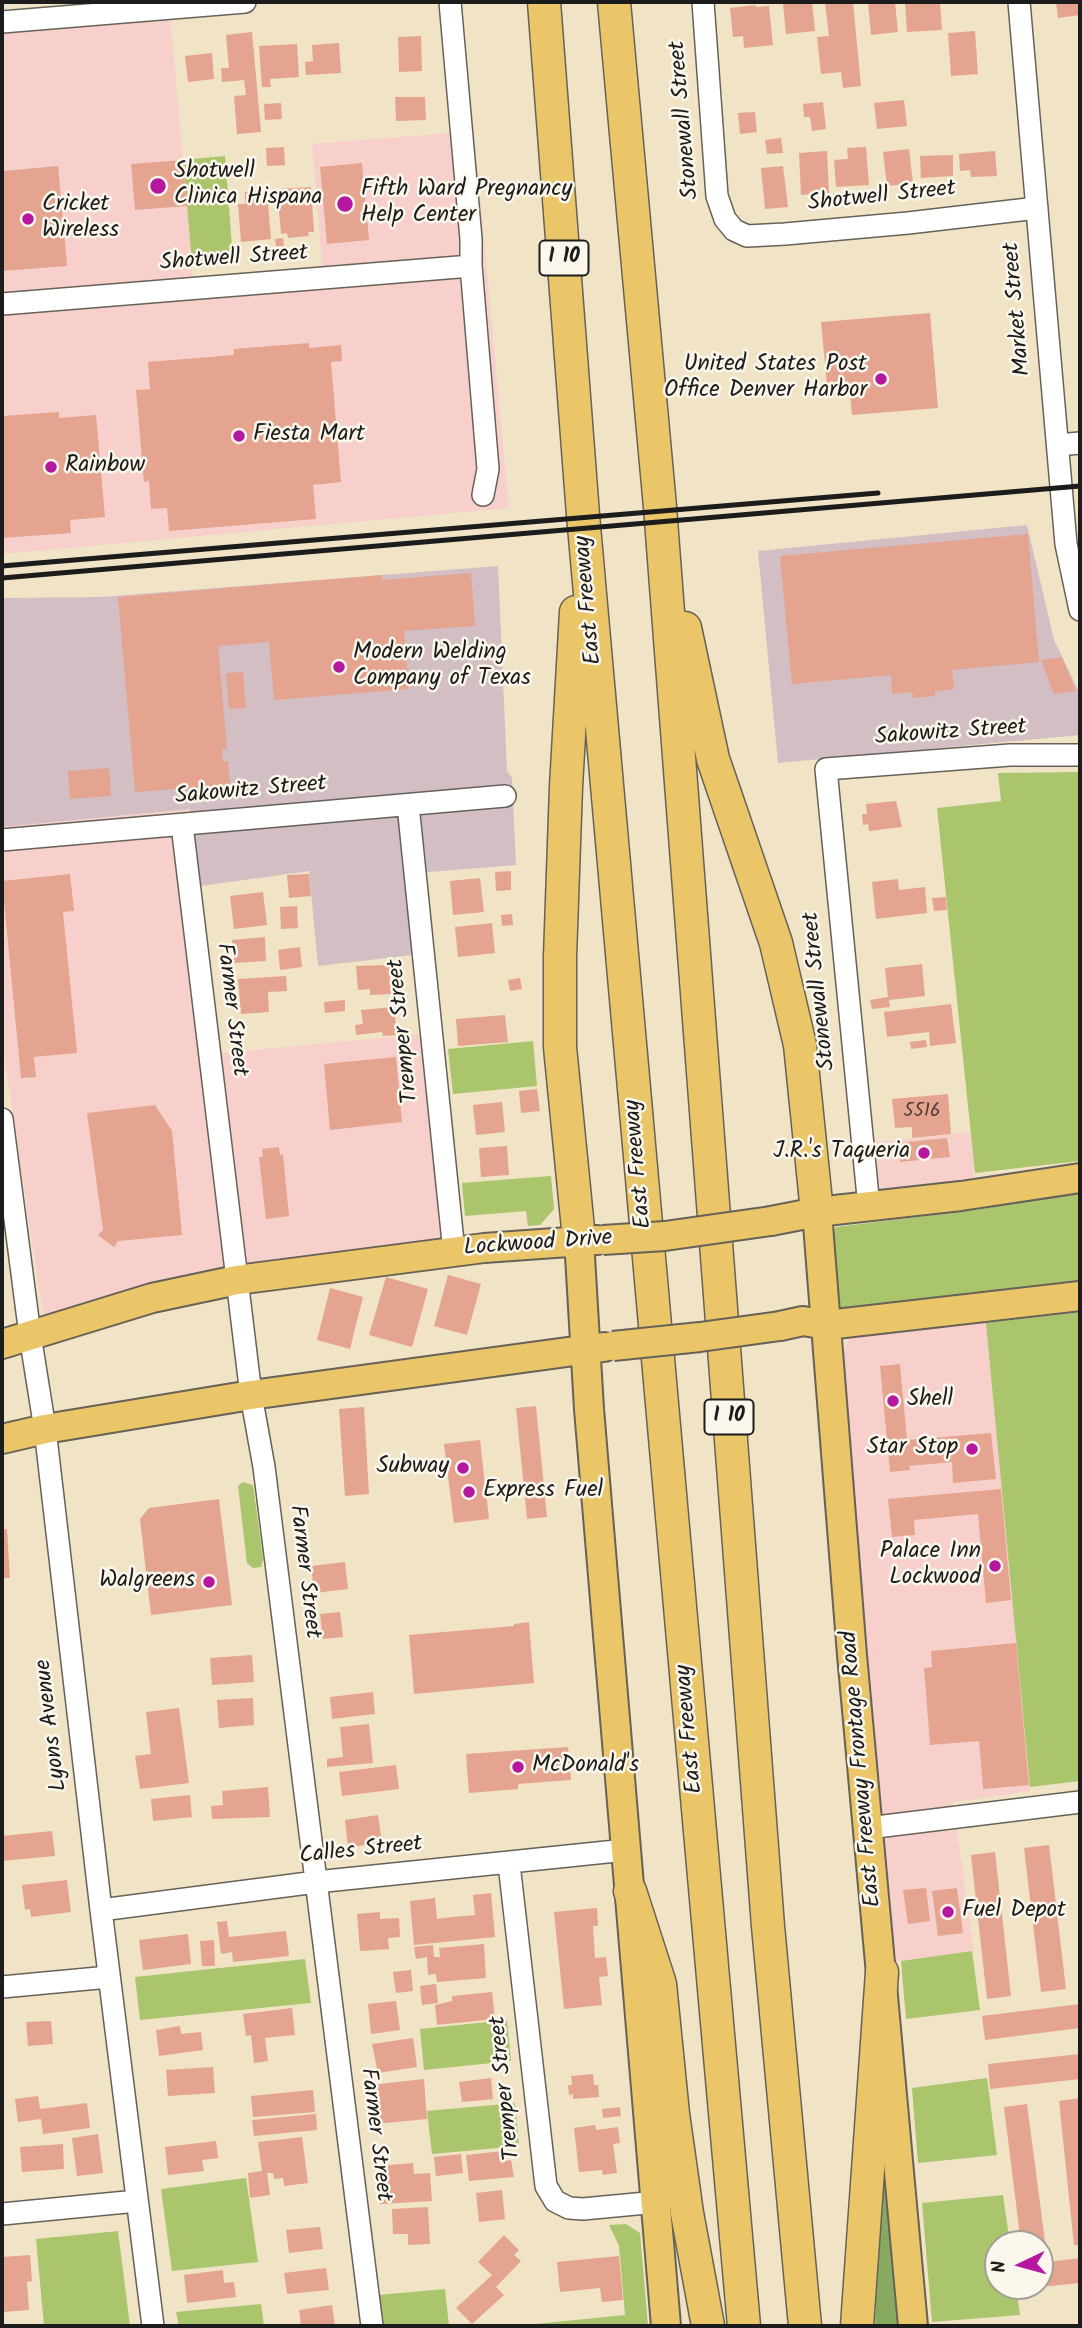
<!DOCTYPE html>
<html>
<head>
<meta charset="utf-8">
<style>
  body { margin:0 }
  #map { position:relative; width:1082px; height:2328px; overflow:hidden; background:#f0e3c6; font-family:Kalam,sans-serif }
  canvas { display:block }
  .frame { position:absolute; inset:0; border:4px solid #1c1c1c; pointer-events:none }
  .north { position:absolute; left:984px; top:2230px; width:70px; height:70px; box-sizing:border-box; background:#fbf7ec; border:2px solid #a29f99; border-radius:50%; rotate:265deg; font-size:19px; font-weight:700; line-height:28px; text-align:center; color:#1c1c1c }
  .north::after { content:''; display:block; margin:auto; width:24px; height:32px; background:#b5179e; clip-path:polygon(50% 0,100% 100%,50% 72%,0 100%) }
</style>
</head>
<body>
<div id="map">
<canvas width="1082" height="2328"></canvas>
<div class="frame"></div>
<div class="north">N</div>
</div>
<script>
const c = document.querySelector('canvas').getContext('2d');
c.lineJoin = 'round';
function paint(path, color) { c.fillStyle = color; c.fill(path, 'evenodd'); }
const toPath = rows => new Path2D(rows.map(r => 'M' + r).join(''));
function strokePath(path, color, width, dash) { c.strokeStyle = color; c.lineWidth = width; c.lineCap = dash ? 'butt' : 'round'; c.setLineDash(dash || []); c.stroke(path); }
function write(font, color, halo, rows, align = 'center') {
  c.font = font + ' Kalam,sans-serif'; c.lineWidth = 5; c.setLineDash([]); c.textBaseline = 'middle'; c.strokeStyle = halo; c.fillStyle = color; for (const [text, x, y, turn = 0] of rows) {
    c.save(); c.translate(x, y); c.rotate((+turn || 0) * Math.PI / 180); c.textAlign = isNaN(turn) ? turn : align; if (halo) c.strokeText(text, 0, 0); c.fillText(text, 0, 0); c.restore();
  }
}
paint(toPath([
  [169,2,193,278,322,267,312,144,474,131,509,508,2,554,2,16],
  [191,809,222,1053,422,1034,442,1246,44,1321,2,1042,2,827],
  [971,1132,975,1181,890,1190,882,1187,876,1181,870,1143],
  [986,1315,1031,1791,953,1802,974,1951,893,1962,841,1362,847,1342,854,1333]
]), '#f7d0cc');
paint(toPath([
  [1027,525,1054,640,1080,694,1080,735,778,763,758,551],
  [498,566,507,771,512,778,516,865,405,874,412,955,318,966,309,871,201,886,190,809,2,827,2,598,101,597]
]), '#d2bec3');
paint(toPath([
  [225,156,233,259,192,263,183,160],
  [1080,772,1080,1161,975,1173,937,808,1001,801,998,773],
  [533,1041,537,1086,453,1094,448,1049],
  [551,1176,554,1209,540,1225,528,1226,526,1211,465,1216,462,1183],
  [1080,1189,1080,1285,842,1310,840,1307,833,1231,836,1227,982,1209],
  [1080,1312,1080,1781,1030,1787,986,1323],
  [243,1482,253,1485,263,1559,261,1567,253,1568,247,1563,238,1486],
  [972,1951,980,2010,906,2019,901,1961],
  [305,1959,311,2003,140,2020,135,1977],
  [507,2020,511,2061,424,2070,420,2029],
  [987,2078,997,2155,918,2163,912,2088],
  [515,2103,519,2146,432,2154,427,2111],
  [246,2178,258,2262,172,2271,161,2189],
  [1003,2195,1010,2244,998,2244,998,2286,1016,2286,1020,2315,932,2322,922,2203],
  [626,2224,640,2233,648,2326,516,2326,625,2315,619,2246,609,2225],
  [118,2231,130,2326,44,2326,36,2239],
  [445,2289,449,2326,382,2326,378,2295],
  [261,2304,264,2326,179,2326,176,2312]
]), '#aac56c');
paint(toPath([
  [882,2128,903,2326,875,2326]
]), '#87aa60');
paint(toPath([
  [812,2,815,31,786,34,783,4],
  [825,2,853,2,861,86,843,88,841,72,821,74,817,37,829,36],
  [868,2,895,2,898,32,871,35],
  [905,2,940,2,942,30,907,32],
  [1056,2,1080,2,1080,15,1058,18],
  [755,5,756,7,769,6,773,45,744,48,743,36,733,37,730,8],
  [975,31,978,74,951,76,948,33],
  [252,32,261,132,237,134,234,96,246,95,244,80,222,82,221,68,229,68,226,35],
  [421,36,422,71,399,72,398,37],
  [339,43,341,73,306,75,305,62,313,61,312,45],
  [297,44,299,77,270,79,271,87,262,87,259,46],
  [212,53,214,79,188,82,185,56],
  [395,97,425,97,426,120,396,121],
  [904,100,907,126,877,129,874,103],
  [823,102,826,129,812,131,810,117,804,117,803,104],
  [281,103,282,119,265,120,264,104],
  [755,112,757,132,740,134,738,113],
  [781,138,783,153,767,154,765,140],
  [284,147,285,165,267,166,266,148],
  [866,147,869,185,836,187,834,160,848,159,847,148],
  [909,149,913,183,887,186,883,152],
  [827,151,829,193,801,195,799,153],
  [995,151,997,176,971,177,970,170,960,171,959,154],
  [953,155,953,176,921,178,920,156],
  [183,160,187,206,135,210,131,164],
  [362,163,369,240,327,244,320,167],
  [58,166,67,266,2,271,2,171],
  [783,166,788,207,765,209,761,168],
  [311,187,314,232,308,232,309,236,288,238,287,233,281,234,277,189],
  [267,191,271,239,241,242,238,204,245,204,245,192],
  [283,238,284,246,276,246,275,239],
  [930,313,938,408,852,415,850,394,828,396,821,322],
  [309,343,309,348,341,345,342,361,331,362,341,482,313,485,316,519,169,531,167,508,151,509,149,481,144,482,136,390,150,389,148,362,234,355,234,349],
  [59,412,59,418,96,415,105,517,70,520,71,533,2,538,2,416],
  [1028,534,1039,662,952,670,954,689,935,691,935,696,913,698,912,692,892,694,891,675,792,684,780,556],
  [471,573,475,626,404,631,409,689,274,700,269,642,218,646,227,749,222,749,223,762,228,761,230,785,135,792,118,597,382,575,382,580],
  [1062,657,1076,691,1054,694,1041,660],
  [243,672,246,708,229,709,226,673],
  [109,768,111,796,70,799,68,771],
  [896,801,902,827,869,831,868,824,863,825,862,814,867,814,866,804],
  [511,871,511,890,496,891,495,872],
  [70,874,74,911,63,912,77,1053,34,1057,36,1077,21,1078,2,881],
  [309,874,311,896,289,898,287,875],
  [480,878,484,912,453,915,450,881],
  [898,879,899,890,925,887,927,913,876,919,872,882],
  [263,892,267,925,234,929,230,896],
  [946,897,947,910,934,911,932,898],
  [297,906,298,928,281,929,280,907],
  [512,914,513,925,502,926,501,915],
  [492,923,495,953,458,957,455,927],
  [265,937,266,961,234,963,232,940],
  [300,947,302,967,280,970,278,950],
  [922,964,925,996,889,1000,890,1007,872,1009,870,1000,888,997,885,968],
  [389,965,391,994,370,995,370,989,358,990,356,966],
  [286,976,287,991,268,992,269,1012,241,1014,238,979],
  [520,978,522,989,510,991,508,980],
  [345,1000,345,1011,325,1013,324,1002],
  [951,1004,956,1043,930,1046,929,1032,887,1037,884,1012],
  [394,1007,397,1035,383,1036,382,1032,356,1035,355,1025,363,1024,361,1010],
  [505,1015,508,1042,458,1046,456,1019],
  [926,1040,927,1047,911,1049,910,1042],
  [396,1057,402,1122,330,1130,324,1064],
  [537,1089,540,1111,521,1113,519,1091],
  [948,1094,951,1134,912,1138,912,1127,895,1128,892,1099],
  [502,1102,505,1132,476,1135,473,1105],
  [155,1105,172,1131,182,1235,118,1241,114,1247,98,1235,103,1230,87,1113],
  [947,1138,950,1157,900,1162,898,1143],
  [507,1146,509,1175,481,1177,479,1148],
  [279,1147,280,1155,283,1154,289,1216,266,1219,259,1157,263,1157,262,1149],
  [448,1275,481,1284,467,1335,434,1326],
  [386,1277,428,1289,412,1347,369,1335],
  [330,1288,363,1297,350,1349,317,1340],
  [900,1364,907,1440,991,1433,996,1479,953,1483,952,1462,909,1466,910,1470,890,1472,880,1366],
  [536,1406,547,1517,527,1519,516,1408],
  [364,1407,369,1494,345,1496,339,1409],
  [480,1440,489,1519,454,1523,444,1444],
  [1001,1489,1011,1600,986,1603,978,1514,914,1520,915,1535,892,1537,888,1499],
  [219,1499,232,1605,151,1615,140,1519,149,1508],
  [7,1529,10,1578,2,1578,2,1530],
  [345,1562,348,1589,314,1593,311,1566],
  [340,1612,343,1637,323,1639,320,1614],
  [529,1622,534,1683,414,1694,409,1635,514,1626,514,1624],
  [1016,1643,1029,1785,983,1789,979,1741,930,1745,924,1668,932,1667,931,1651],
  [252,1655,254,1682,212,1685,210,1658],
  [373,1692,375,1714,332,1719,330,1697],
  [253,1698,254,1725,219,1728,217,1700],
  [179,1708,189,1783,140,1789,135,1756,151,1754,146,1712],
  [369,1724,373,1763,327,1767,327,1759,343,1757,340,1727],
  [568,1747,571,1780,518,1784,518,1789,469,1793,466,1754],
  [396,1765,399,1789,342,1796,339,1772],
  [268,1787,270,1817,212,1819,211,1806,223,1805,222,1791],
  [190,1795,192,1817,153,1821,151,1799],
  [378,1815,382,1843,348,1847,345,1820],
  [52,1831,55,1856,2,1861,2,1836],
  [1049,1845,1066,1989,1041,1992,1024,1848],
  [995,1852,1011,1996,987,1999,971,1855],
  [67,1880,71,1912,31,1917,30,1909,25,1910,22,1885],
  [926,1888,930,1921,908,1924,903,1890],
  [957,1888,963,1933,938,1936,932,1891],
  [491,1893,495,1937,414,1945,410,1901,435,1898,437,1919,452,1917,475,1915,473,1895],
  [597,1908,598,1926,593,1926,595,1958,606,1957,608,1976,599,1977,602,2005,564,2009,554,1912],
  [380,1912,380,1919,399,1918,400,1937,388,1938,389,1949,360,1951,357,1914],
  [227,1921,229,1937,286,1931,289,1956,233,1962,232,1952,221,1954,217,1922],
  [188,1934,191,1964,143,1970,139,1940],
  [214,1940,215,1966,202,1966,200,1941],
  [484,1944,486,1978,437,1982,436,1974,428,1975,427,1957,416,1959,414,1947,433,1945,434,1957,440,1957,439,1948],
  [411,1970,413,1991,396,1993,393,1972],
  [436,1984,438,2003,422,2005,420,1986],
  [492,1992,495,2019,437,2025,435,2005,452,2001,452,1996],
  [396,2001,400,2030,371,2034,368,2004],
  [1080,2004,1080,2028,985,2040,982,2016],
  [292,2008,295,2035,265,2038,268,2061,254,2063,251,2035,246,2036,243,2014],
  [51,2021,53,2044,28,2046,26,2022],
  [180,2026,181,2034,201,2032,203,2050,159,2056,156,2030],
  [413,2038,417,2067,378,2073,372,2044],
  [1080,2054,1080,2079,990,2089,988,2064],
  [213,2067,215,2093,168,2096,166,2070],
  [593,2074,594,2085,598,2085,599,2097,573,2099,573,2094,569,2095,568,2085,572,2085,571,2076],
  [491,2078,493,2099,462,2102,459,2082],
  [424,2079,427,2119,375,2124,370,2085],
  [313,2090,315,2112,253,2117,251,2096],
  [38,2096,40,2109,87,2103,90,2128,43,2134,41,2119,18,2122,15,2099],
  [1080,2098,1080,2245,1074,2245,1059,2101],
  [1027,2104,1046,2249,1040,2250,1040,2244,1021,2244,1004,2107],
  [620,2107,621,2116,603,2118,602,2109],
  [316,2114,317,2130,254,2136,252,2120],
  [595,2125,596,2130,618,2127,620,2143,613,2144,617,2173,603,2175,602,2170,579,2172,574,2128],
  [98,2134,103,2173,77,2176,72,2138],
  [302,2137,308,2183,284,2186,283,2178,274,2179,273,2173,267,2173,270,2195,250,2198,248,2173,262,2171,258,2142],
  [216,2141,218,2158,202,2160,204,2171,168,2175,165,2147],
  [63,2144,64,2169,22,2172,20,2147],
  [503,2151,504,2161,511,2160,514,2177,469,2181,466,2155],
  [461,2154,463,2173,436,2176,434,2157],
  [413,2163,414,2174,430,2173,432,2201,380,2204,377,2166],
  [502,2190,505,2219,479,2222,476,2193],
  [428,2207,430,2244,408,2245,408,2234,393,2234,392,2209],
  [320,2227,323,2249,289,2253,286,2230],
  [504,2235,519,2250,514,2255,521,2261,496,2287,504,2295,472,2324,456,2308,492,2275,478,2262],
  [30,2255,32,2281,27,2282,29,2310,3,2312,2,2257],
  [619,2256,623,2300,602,2302,600,2288,560,2292,557,2262],
  [1080,2258,1080,2283,1040,2287,1040,2263],
  [326,2268,329,2290,287,2294,284,2273],
  [223,2270,224,2283,234,2282,236,2297,187,2303,184,2275],
  [1017,2286,1036,2286,1036,2288,1017,2290],
  [332,2305,335,2326,301,2326,299,2310]
]), '#e5a490');
const minor = toPath([
  [450,2,471,239,471,266,488,469,483,495],
  [703,2,717,196,725,219,734,230,747,236,785,234,908,223,1037,208],
  [1019,2,1066,544,1080,610],
  [2,22,245,2],
  [2,304,471,266],
  [1058,445,1080,443],
  [408,805,454,1252],
  [182,825,251,1395,264,1467,372,2326],
  [2,840,505,796],
  [2,1119,30,1335,45,1429,101,1910,153,2326],
  [869,1207,826,769,1010,755,1080,755],
  [868,1828,1080,1802],
  [509,1864,546,2186,555,2201,569,2208,583,2209,657,2202],
  [101,1910,316,1882,626,1850],
  [2,1987,109,1977],
  [2,2214,137,2201]
]);
const major = toPath([
  [817,1212,852,1655,913,2326],
  [771,1221,817,1212,961,1196,1080,1178],
  [579,1239,589,1409,666,2326],
  [780,1326,803,1321,827,1325,1080,1296],
  [2,1344,152,1298,237,1280,484,1248,597,1240],
  [2,1439,45,1429,251,1395,604,1347]
]);
const highway = toPath([
  [544,2,583,515,744,2326],
  [614,2,660,507,768,1926,805,2326],
  [576,612,566,787,560,957,560,1047,579,1239],
  [685,628,713,759,776,943,800,1045,817,1212],
  [630,1891,660,1984,673,2114,687,2213,708,2326],
  [857,2326,882,1972]
]);
strokePath(minor, '#666258', 24);
strokePath(major, '#666258', 32);
strokePath(highway, '#666258', 35);
strokePath(minor, '#fff', 21);
strokePath(major, '#eac669', 28);
strokePath(highway, '#eac669', 32);
strokePath(toPath([
  [2,566,878,493],
  [2,578,1080,486]
]), '#1c1c1c', 5);
const majorBridge = toPath([
  [603,1240,665,1236,771,1221],
  [613,1346,700,1337,780,1326]
]);
strokePath(majorBridge, '#666258', 32, []);
strokePath(majorBridge, '#eac669', 28);
for (const [x, y, r, color] of [
  [158,186,9,"#b5179e"],
  [345,204,9,"#b5179e"],
  [28,219,7,"#b5179e"],
  [881,379,7,"#b5179e"],
  [239,436,7,"#b5179e"],
  [51,467,7,"#b5179e"],
  [339,667,7,"#b5179e"],
  [924,1153,7,"#b5179e"],
  [893,1401,7,"#b5179e"],
  [972,1449,7,"#b5179e"],
  [463,1468,7,"#b5179e"],
  [469,1492,7,"#b5179e"],
  [995,1566,7,"#b5179e"],
  [209,1582,7,"#b5179e"],
  [518,1767,7,"#b5179e"],
  [948,1912,7,"#b5179e"]
]) { const dot = new Path2D(); dot.arc(x, y, r, 0, 2 * Math.PI); c.fillStyle = color; c.fill(dot); strokePath(dot, '#fbf7ec', 2.5); }
write('19px', '#4e3e39', null, [
  ["5516",922,1113]
]);
for (const [x, y, w] of [
  [564,258,49],
  [729,1417,49]
]) { const box = new Path2D(); box.roundRect(x - w / 2, y - 17.5, w, 35, 5); c.fillStyle = '#fbf7ec'; c.fill(box); strokePath(box, '#1c1c1c', 2); }
write('bold 21px', '#1c1c1c', null, [
  ["I 10",564,258],
  ["I 10",729,1417]
]);
write('23px', '#1c1c1c', '#fbf7ec', [
  ["Stonewall Street",686,120,-95],
  ["Shotwell Street",882,198,-6],
  ["Shotwell Street",234,260,-4],
  ["Market Street",1019,309,-95],
  ["East Freeway",590,600,-95],
  ["Sakowitz Street",951,734,-4],
  ["Sakowitz Street",251,792,-5],
  ["Stonewall Street",821,991,-96],
  ["Farmer Street",230,1010,83],
  ["Tremper Street",405,1031,-96],
  ["East Freeway",640,1164,-95],
  ["Lockwood Drive",538,1245,-4],
  ["Farmer Street",303,1572,83],
  ["Lyons Avenue",53,1725,-97],
  ["East Freeway",691,1729,-95],
  ["East Freeway Frontage Road",863,1769,-95],
  ["Calles Street",361,1852,-6],
  ["Tremper Street",507,2088,-96],
  ["Farmer Street",374,2135,83]
]);
write('23px', '#1c1c1c', '#fbf7ec', [
  ["Shotwell",174,173],
  ["Clinica Hispana",174,199],
  ["Fifth Ward Pregnancy",361,191],
  ["Help Center",361,217],
  ["Cricket",42,206],
  ["Wireless",42,232],
  ["United States Post",867,366,"right"],
  ["Office Denver Harbor",867,392,"right"],
  ["Fiesta Mart",253,436],
  ["Rainbow",65,467],
  ["Modern Welding",353,654],
  ["Company of Texas",353,680],
  ["J.R.'s Taqueria",910,1153,"right"],
  ["Shell",907,1401],
  ["Star Stop",958,1449,"right"],
  ["Subway",449,1468,"right"],
  ["Express Fuel",483,1492],
  ["Palace Inn",981,1553,"right"],
  ["Lockwood",981,1579,"right"],
  ["Walgreens",195,1582,"right"],
  ["McDonald's",532,1767],
  ["Fuel Depot",962,1912]
], 'left');
</script>
</body>
</html>
